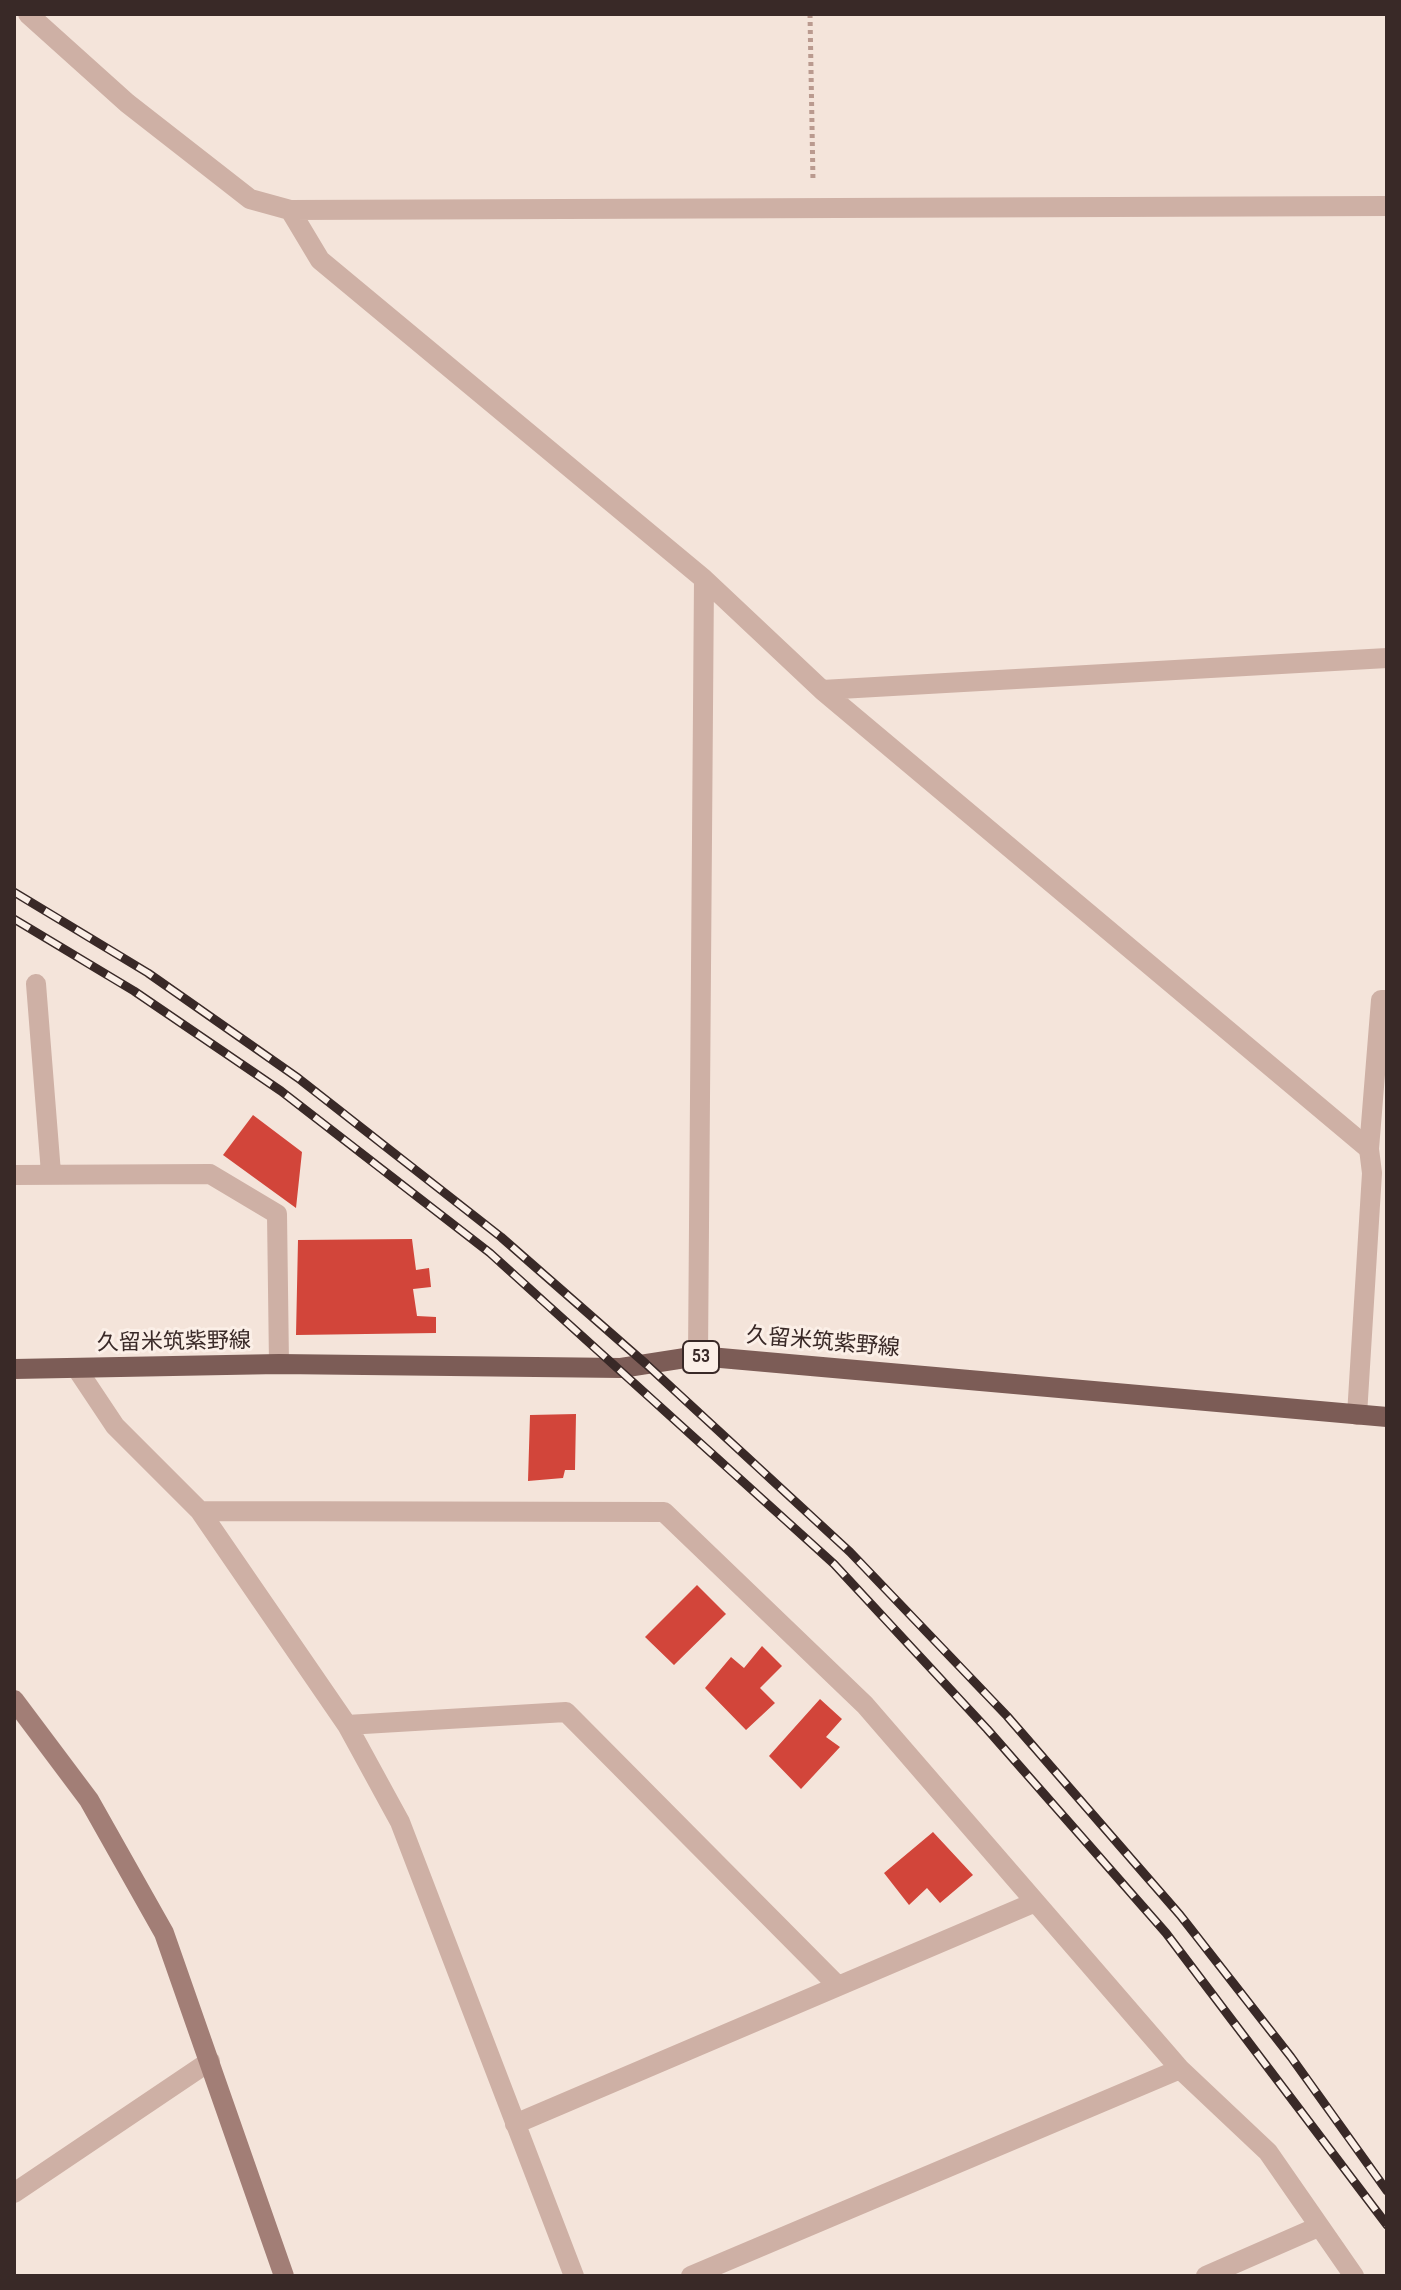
<!DOCTYPE html>
<html>
<head>
<meta charset="utf-8">
<style>
  body { margin:0 }
  #map { position:relative; width:1401px; height:2290px; overflow:hidden; background:#f4e4da; font-family:"Sofia Sans Condensed",sans-serif }
  canvas { display:block }
  .frame { position:absolute; inset:0; border:16px solid #392927; pointer-events:none }
</style>
</head>
<body>
<div id="map">
<canvas width="1401" height="2290"></canvas>
<div class="frame"></div>
</div>
<script>
const c = document.querySelector('canvas').getContext('2d');
c.lineJoin = 'round';
function paint(path, color) { c.fillStyle = color; c.fill(path, 'evenodd'); }
const toPath = rows => new Path2D(rows.map(r => 'M' + r).join(''));
function strokePath(path, color, width, dash) { c.strokeStyle = color; c.lineWidth = width; c.lineCap = dash ? 'butt' : 'round'; c.setLineDash(dash || []); c.stroke(path); }
function write(font, color, halo, rows, align = 'center') {
  c.font = font + ' "Sofia Sans Condensed","Noto Sans JP",sans-serif'; c.lineWidth = 6; c.setLineDash([]); c.textBaseline = 'middle'; c.strokeStyle = halo; c.fillStyle = color; for (const [text, x, y, turn = 0] of rows) {
    c.save(); c.translate(x, y); c.rotate((+turn || 0) * Math.PI / 180); c.textAlign = isNaN(turn) ? turn : align; if (halo) c.strokeText(text, 0, 0); c.fillText(text, 0, 0); c.restore();
  }
}
paint(toPath([
  [253,1115,302,1152,296,1208,223,1155],
  [412,1239,416,1270,429,1268,431,1287,413,1289,417,1316,436,1317,436,1333,296,1335,298,1240],
  [576,1414,575,1470,565,1470,563,1478,528,1481,530,1415],
  [697,1585,726,1614,674,1665,645,1637],
  [762,1646,782,1666,760,1688,775,1703,746,1730,705,1688,731,1657,744,1668],
  [820,1699,842,1719,826,1737,840,1747,801,1789,769,1756],
  [933,1832,973,1875,940,1903,927,1888,909,1905,884,1873]
]), '#d2453a');
strokePath(toPath([
  [810,14,813,181]
]), '#ba9a8f', 5, [4, 4]);
strokePath(toPath([
  [1357,1415,1372,1173,1369,1149,1381,1000,1387,1000]
]), '#ceb0a5', 20);
strokePath(toPath([
  [28,14,127,103,250,199,290,210,1387,206],
  [290,210,320,260,704,579,822,690,1369,1149],
  [822,690,1387,658],
  [36,984,51,1173],
  [14,1175,210,1174,277,1214,279,1364],
  [698,1356,704,579],
  [77,1369,115,1426,200,1511,347,1725,400,1822,574,2276],
  [200,1511,664,1512,865,1705,1180,2069,1268,2152,1354,2276],
  [347,1725,566,1712,838,1986],
  [515,2124,1033,1903],
  [14,2193,210,2061],
  [691,2276,1180,2069],
  [1206,2276,1318,2227]
]), '#ceb0a5', 20);
strokePath(toPath([
  [14,1700,89,1800,164,1933,284,2276]
]), '#a27e76', 20);
strokePath(toPath([
  [14,1369,279,1364,621,1368,698,1356,1387,1417]
]), '#7c5c56', 20);
const rail = toPath([
  [14,892,148,973,298,1078,501,1237,646,1364,850,1552,1007,1716,1180,1915,1291,2057,1387,2191],
  [14,919,134,991,281,1091,490,1253,834,1564,987,1729,1166,1933,1387,2225]
]);
strokePath(rail, '#392927', 9);
strokePath(rail, '#fbefe7', 6, [18]);
for (const [x, y, w] of [
  [701,1357,36]
]) { const box = new Path2D(); box.roundRect(x - w / 2, y - 16, w, 32, 6); c.fillStyle = '#fbefe7'; c.fill(box); strokePath(box, '#392927', 2); }
write('bold 20px', '#392927', null, [
  ["53",701,1357]
]);
write('22px', '#392927', '#fbefe7', [
  ["久留米筑紫野線",174,1343,-1],
  ["久留米筑紫野線",823,1343,5]
]);
</script>
</body>
</html>
